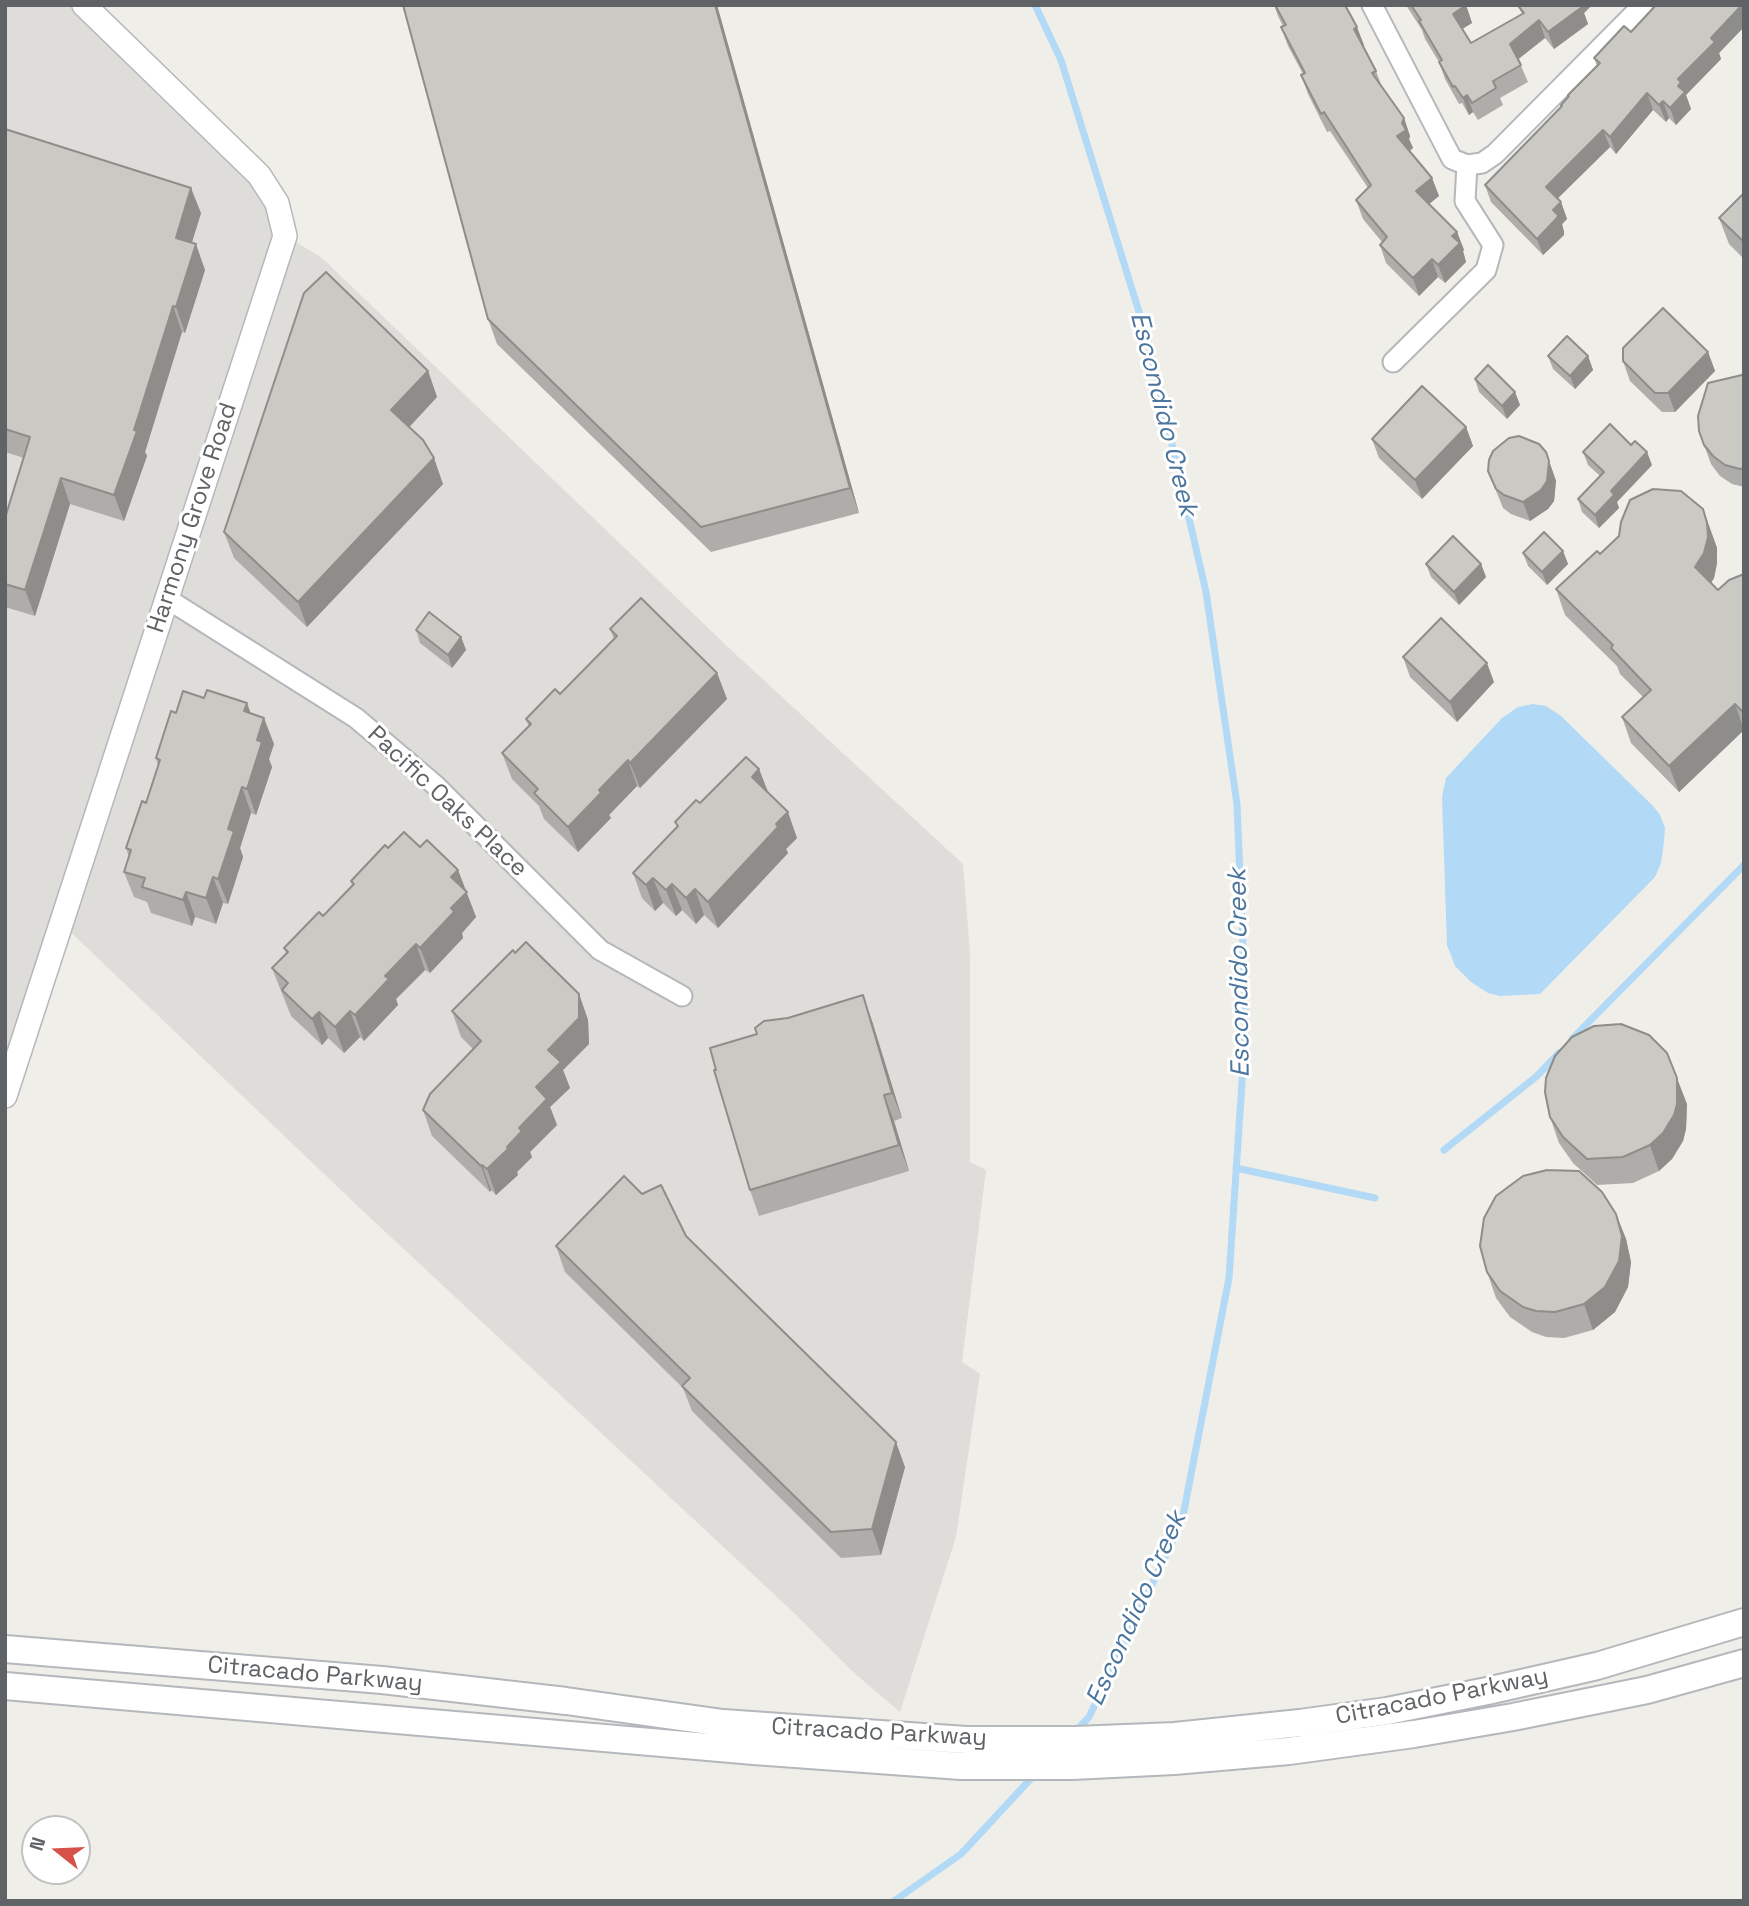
<!DOCTYPE html>
<html>
<head>
<meta charset="utf-8">
<style>
  body { margin:0 }
  #map { position:relative; width:1749px; height:1906px; overflow:hidden; background:#efeee8; font-family:"Space Grotesk",sans-serif }
  canvas { display:block }
  .frame { position:absolute; inset:0; border:7px solid #5f6366; pointer-events:none }
  .north { position:absolute; left:21px; top:1815px; width:70px; height:70px; box-sizing:border-box; background:#fff; border:2px solid #bfc1c2; border-radius:50%; rotate:288deg; font-size:19px; font-weight:700; line-height:28px; text-align:center; color:#5f6366 }
  .north::after { content:''; display:block; margin:auto; width:24px; height:32px; background:#d65148; clip-path:polygon(50% 0,100% 100%,50% 72%,0 100%) }
</style>
</head>
<body>
<div id="map">
<canvas width="1749" height="1906"></canvas>
<div class="frame"></div>
<div class="north">N</div>
</div>
<script>
const c = document.querySelector('canvas').getContext('2d');
c.lineJoin = 'round';
function paint(path, color) { c.fillStyle = color; c.fill(path, 'evenodd'); }
const toPath = rows => new Path2D(rows.map(r => 'M' + r).join(''));
function strokePath(path, color, width, dash) { c.strokeStyle = color; c.lineWidth = width; c.lineCap = dash ? 'butt' : 'round'; c.setLineDash(dash || []); c.stroke(path); }
function write(font, color, halo, rows, align = 'center') {
  c.font = font + ' "Space Grotesk",sans-serif'; c.lineWidth = 6; c.setLineDash([]); c.textBaseline = 'middle'; c.strokeStyle = halo; c.fillStyle = color; for (const [text, x, y, turn = 0] of rows) {
    c.save(); c.translate(x, y); c.rotate((+turn || 0) * Math.PI / 180); c.textAlign = isNaN(turn) ? turn : align; if (halo) c.strokeText(text, 0, 0); c.fillText(text, 0, 0); c.restore();
  }
}
paint(toPath([
  [5,5,84,5,259,175,286,236,322,258,729,648,963,864,970,953,970,1162,986,1170,962,1362,980,1374,956,1537,900,1712,853,1672,791,1610,364,1212,61,923,5,1096]
]), '#dfddda');
paint(toPath([
  [1533,704,1546,706,1561,716,1653,806,1660,815,1665,828,1664,842,1661,863,1655,877,1540,994,1500,996,1488,993,1471,982,1455,966,1447,945,1442,797,1446,778,1502,718,1518,707]
]), '#b2d9f6');
strokePath(toPath([
  [1035,5,1061,60,1149,344,1206,592,1237,804,1246,1022,1229,1278,1182,1521,1089,1717,1074,1733],
  [1572,1039,1744,865],
  [1444,1150,1537,1076,1559,1053],
  [1236,1168,1375,1198],
  [894,1901,961,1854,1037,1772]
]), '#b2d9f6', 7);
const minor = toPath([
  [1372,5,1452,159,1467,165,1482,163,1495,154,1643,5],
  [1393,362,1486,270,1493,245,1465,201,1467,165],
  [166,598,356,718,435,785,600,950,682,996]
]);
const tertiary = toPath([
  [5,1096,285,236,277,203,259,175,84,5]
]);
const secondary = toPath([
  [5,1649,382,1680,566,1701,723,1723,966,1740,1075,1740,1175,1736,1300,1723,1387,1711,1487,1691,1597,1666,1744,1622],
  [5,1686,754,1751,961,1766,1072,1766,1174,1761,1289,1751,1414,1734,1513,1717,1647,1690,1744,1663]
]);
strokePath(minor, '#b5b8bb', 23);
strokePath(tertiary, '#b5b8bb', 26);
strokePath(secondary, '#b4b7bb', 30);
strokePath(minor, '#fff', 19);
strokePath(tertiary, '#fff', 23);
strokePath(secondary, '#fff', 26);
paint(toPath([
  [717,5,859,513,711,552,497,344,488,319],
  [1274,5,1345,5,1363,46,1376,71,1382,87,1404,118,1410,136,1409,139,1413,148,1410,151,1432,178,1439,196,1429,204,1457,232,1464,250,1463,251,1466,262,1445,283,1438,277,1419,296,1386,263,1380,245,1382,242,1363,219,1356,200,1368,188,1330,131,1327,132,1308,94,1301,75,1303,74,1288,46,1281,27,1283,26,1278,16],
  [1406,5,1466,5,1472,23,1462,29,1471,43,1522,14,1519,7,1521,5,1592,5,1584,13,1588,24,1554,49,1545,38,1518,59,1528,82,1500,98,1503,105,1478,120,1473,112,1469,115,1462,103,1459,104,1445,79,1439,62,1425,39,1422,30],
  [1744,5,1744,27,1719,53,1721,59,1686,95,1691,109,1676,125,1669,118,1666,122,1653,110,1616,154,1610,147,1558,198,1561,202,1567,219,1562,224,1564,232,1564,235,1543,255,1491,202,1485,185,1561,106,1561,105,1568,97,1568,95,1597,66,1594,58,1631,32],
  [5,129,201,213,192,243,205,270,185,333,182,332,145,452,147,456,124,521,70,504,35,616,5,607,5,518,24,458,5,452],
  [1744,193,1744,259,1729,244,1719,218],
  [1708,352,1715,371,1675,412,1662,412,1630,381,1623,361],
  [1548,356,1588,356,1593,370,1575,389,1553,369],
  [428,371,437,397,409,427,443,484,307,627,234,558,224,532],
  [1744,375,1744,487,1732,484,1720,476,1711,464,1699,431],
  [1475,379,1515,392,1520,405,1507,419,1479,392],
  [1466,427,1473,446,1422,499,1379,458,1372,439],
  [1546,452,1556,481,1554,501,1548,509,1530,521,1511,514,1503,508,1488,471],
  [1583,452,1652,465,1617,502,1619,508,1599,528,1582,512,1578,499,1600,476,1588,465],
  [1703,509,1717,548,1717,563,1714,578,1711,583,1718,590,1744,574,1744,730,1679,792,1631,743,1622,717,1643,697,1620,674,1617,666,1565,615,1556,589,1600,554],
  [1563,551,1568,564,1547,585,1528,566,1523,553],
  [1426,564,1481,564,1486,577,1459,605,1431,577],
  [610,629,717,673,727,699,640,788,637,786,609,815,611,818,578,852,544,819,539,806,512,779,502,753,529,727,526,719,560,694,614,639],
  [416,630,461,637,466,650,452,668,420,643],
  [1403,657,1494,682,1457,722,1410,677],
  [176,713,251,714,274,744,269,759,272,767,256,815,251,813,240,848,243,857,228,904,223,903,216,924,195,917,192,926,151,913,147,902,134,897,124,872,129,857,126,848,146,803,158,766,156,758],
  [759,769,768,792,797,838,786,849,788,853,718,928,704,915,696,924,682,910,676,916,663,903,655,911,642,898,633,873,677,827,675,822,700,803],
  [420,847,458,870,476,917,462,933,463,938,430,973,425,970,396,999,398,1005,364,1041,360,1037,344,1053,328,1038,322,1045,291,1016,272,968,286,953,284,948,323,916,352,885,351,881,388,848],
  [515,953,579,994,588,1020,589,1044,563,1070,570,1088,550,1107,557,1125,530,1152,532,1157,517,1172,518,1175,496,1195,491,1190,490,1192,432,1136,423,1110,473,1049,461,1037,452,1011],
  [872,1021,902,1118,894,1121,909,1171,759,1216,750,1190,716,1070],
  [1687,1104,1686,1129,1683,1141,1672,1159,1659,1171,1633,1183,1597,1185,1573,1163,1559,1143,1550,1117],
  [1616,1214,1626,1239,1631,1262,1628,1287,1615,1312,1593,1330,1564,1338,1546,1337,1532,1332,1510,1317,1496,1298,1487,1272],
  [686,1236,905,1467,881,1555,841,1558,692,1411,683,1388,565,1272,556,1246]
]), '#afada9');
paint(toPath([
  [715,5,717,5,859,513,850,488],
  [1466,5,1472,23,1459,31,1453,14],
  [1578,5,1592,5,1584,13,1588,24,1554,49,1548,32],
  [1742,5,1744,5,1744,27,1719,53,1721,59,1686,95,1691,109,1676,125,1670,108,1678,86,1678,79,1711,38],
  [1539,20,1545,38,1516,61,1510,44],
  [1357,27,1364,45,1361,47,1354,29],
  [1647,93,1653,110,1616,154,1610,137],
  [1467,95,1473,112,1469,115,1463,98],
  [1663,101,1669,118,1666,122,1659,105],
  [1404,118,1410,136,1409,139,1413,148,1404,154,1397,136],
  [1603,130,1610,147,1552,204,1546,187],
  [1432,178,1439,196,1423,209,1416,191],
  [191,188,201,213,185,264,176,238],
  [1561,202,1567,219,1562,224,1564,232,1564,235,1543,255,1537,239,1553,210],
  [1457,232,1464,250,1463,251,1466,262,1445,283,1438,265,1452,236],
  [196,244,205,270,185,333,176,307],
  [1432,259,1438,277,1419,296,1413,278],
  [173,306,182,332,145,452,147,456,124,521,114,495],
  [1708,352,1715,371,1675,412,1668,393],
  [1588,356,1593,370,1575,389,1570,376],
  [428,371,437,397,401,436,391,410],
  [1515,392,1520,405,1507,419,1502,406],
  [1466,427,1473,446,1422,499,1415,480],
  [1647,452,1652,465,1617,502,1619,508,1599,528,1595,515,1611,491],
  [434,458,443,484,307,627,298,602],
  [1549,461,1556,481,1554,501,1548,509,1530,521,1523,502],
  [61,478,70,504,35,616,25,590],
  [1703,509,1717,548,1717,563,1714,578,1705,593,1695,567],
  [1563,551,1568,564,1547,585,1542,572],
  [1481,564,1486,577,1459,605,1454,592],
  [461,637,466,650,452,668,448,655],
  [1487,663,1494,682,1457,722,1450,702],
  [717,673,727,699,640,788,630,763],
  [247,703,256,728,244,711],
  [1735,704,1744,730,1679,792,1669,766],
  [264,718,274,744,269,759,272,767,256,815,247,789,257,740],
  [628,760,637,786,609,815,611,818,578,852,568,827,599,790],
  [759,769,769,795,752,777],
  [242,787,251,813,240,848,243,857,228,904,218,879,228,829],
  [788,812,797,838,786,849,788,853,718,928,708,902,776,824],
  [458,870,476,917,462,933,463,938,430,973,420,948,451,877],
  [213,877,223,903,216,924,206,898],
  [653,878,663,903,655,911,646,885],
  [672,884,682,910,676,916,666,890],
  [695,889,704,915,696,924,686,898],
  [186,892,195,917,192,926,183,900],
  [416,944,425,970,396,999,398,1005,364,1041,355,1015,385,976],
  [579,994,588,1020,589,1044,563,1070,570,1088,550,1107,557,1125,530,1152,532,1157,517,1172,518,1175,496,1195,487,1169,507,1147,519,1128,536,1087,548,1050],
  [863,995,872,1021,902,1118,892,1093],
  [350,1011,360,1037,344,1053,335,1027],
  [319,1012,328,1038,322,1045,312,1019],
  [1677,1078,1687,1104,1686,1129,1683,1141,1672,1159,1659,1171,1650,1145],
  [884,1095,894,1121,909,1171,899,1145],
  [482,1165,491,1190,490,1192,481,1166],
  [1616,1214,1626,1239,1631,1262,1628,1287,1615,1312,1593,1330,1584,1304],
  [896,1442,905,1467,881,1555,872,1529]
]), '#8e8d89');
const building = toPath([
  [403,5,715,5,850,488,701,527,488,319,403,5],
  [1275,5,1345,5,1357,27,1354,29,1376,71,1372,73,1404,118,1402,123,1406,130,1397,136,1432,178,1416,191,1457,232,1452,236,1460,243,1438,265,1432,259,1413,278,1380,245,1387,237,1356,200,1371,185,1324,112,1321,114,1301,75,1305,73,1281,27,1286,25,1275,5],
  [1411,5,1466,5,1453,14,1471,43,1524,13,1519,7,1522,5,1581,5,1582,7,1548,32,1539,20,1510,44,1521,65,1493,81,1496,88,1472,103,1467,95,1463,98,1455,86,1453,87,1439,62,1442,60,1419,21,1421,20,1411,5],
  [1656,5,1742,5,1711,38,1715,42,1678,79,1681,82,1678,86,1685,92,1670,108,1663,101,1659,105,1647,93,1610,137,1603,130,1546,187,1561,202,1553,210,1558,215,1557,218,1537,239,1485,185,1562,106,1561,105,1569,96,1568,95,1600,63,1594,58,1624,26,1631,32,1656,5],
  [5,129,191,188,176,238,196,244,176,307,173,306,134,430,137,431,114,495,61,478,25,590,5,584,5,518,30,437,5,429,5,129],
  [1744,193,1744,242,1719,218,1744,193],
  [326,272,428,371,391,410,423,440,434,458,298,602,224,532,304,293,326,272],
  [1663,308,1708,352,1668,393,1655,393,1623,361,1623,348,1663,308],
  [1567,336,1588,356,1570,376,1548,356,1567,336],
  [1488,365,1515,392,1502,406,1475,379,1488,365],
  [1742,375,1744,375,1744,468,1740,469,1725,465,1713,456,1704,445,1699,431,1698,416,1708,383,1742,375],
  [1422,386,1466,427,1415,480,1372,439,1422,386],
  [1610,424,1631,445,1635,441,1647,452,1611,491,1614,495,1595,515,1578,499,1604,472,1583,452,1610,424],
  [1519,436,1539,444,1546,452,1549,461,1547,481,1541,490,1523,502,1504,495,1496,489,1488,471,1489,460,1493,451,1509,438,1519,436],
  [1653,489,1681,491,1703,509,1707,523,1708,537,1704,553,1695,567,1718,590,1729,580,1744,574,1744,713,1735,704,1669,766,1622,717,1651,690,1611,648,1613,645,1556,589,1597,551,1600,554,1619,536,1621,522,1630,500,1653,489],
  [1544,532,1563,551,1542,572,1523,553,1544,532],
  [1453,536,1481,564,1454,592,1426,564,1453,536],
  [641,598,717,673,630,763,628,760,599,790,601,793,568,827,534,793,538,789,502,753,531,724,526,719,555,689,560,694,617,636,610,629,641,598],
  [429,612,461,637,448,655,416,630,429,612],
  [1441,618,1487,663,1450,702,1403,657,1441,618],
  [207,690,247,703,244,711,264,718,257,740,262,742,247,789,242,787,228,829,234,831,218,879,213,877,206,898,186,892,183,900,142,887,145,878,124,872,131,850,126,848,142,801,146,803,160,760,156,758,171,711,176,713,183,691,204,698,207,690],
  [746,757,759,769,752,777,788,812,776,824,778,827,708,902,695,889,686,898,672,884,666,890,653,878,646,885,633,873,678,826,675,822,696,800,700,803,746,757],
  [404,832,420,847,427,840,458,870,451,877,467,892,451,908,454,912,420,948,416,944,385,976,389,979,355,1015,350,1011,335,1027,319,1012,312,1019,282,990,288,983,272,968,288,952,284,948,319,912,323,916,354,884,351,881,385,845,388,848,404,832],
  [526,942,579,994,579,1018,548,1050,561,1062,536,1087,547,1099,519,1128,522,1131,507,1147,508,1149,487,1169,482,1165,481,1166,423,1110,430,1094,481,1041,452,1011,513,950,515,953,526,942],
  [863,995,892,1093,884,1095,899,1145,750,1190,714,1070,716,1070,710,1048,757,1034,755,1028,764,1021,788,1018,863,995],
  [1621,1024,1649,1035,1667,1053,1677,1078,1677,1104,1674,1115,1663,1133,1650,1145,1623,1157,1587,1159,1563,1137,1550,1117,1545,1092,1546,1078,1555,1056,1572,1037,1594,1026,1621,1024],
  [1547,1170,1579,1171,1602,1192,1616,1214,1622,1236,1619,1261,1605,1287,1584,1304,1555,1312,1536,1311,1523,1307,1500,1291,1487,1272,1480,1246,1484,1218,1496,1196,1523,1176,1547,1170],
  [624,1176,642,1194,661,1185,686,1236,896,1442,872,1529,831,1532,682,1386,690,1378,556,1246,624,1176]
]);
paint(building, '#cbc9c4');
strokePath(building, '#8e8d89', 2);
write('24px', '#5f6366', '#fff', [
  ["Harmony Grove Road",193,518,-72],
  ["Pacific Oaks Place",447,802,43],
  ["Citracado Parkway",315,1675,5],
  ["Citracado Parkway",1442,1697,-11],
  ["Citracado Parkway",879,1733,3]
]);
write('italic 26px', '#4c759e', '#fff', [
  ["Escondido Creek",1163,414,76],
  ["Escondido Creek",1240,973,-91],
  ["Escondido Creek",1137,1609,-66]
]);
</script>
</body>
</html>
